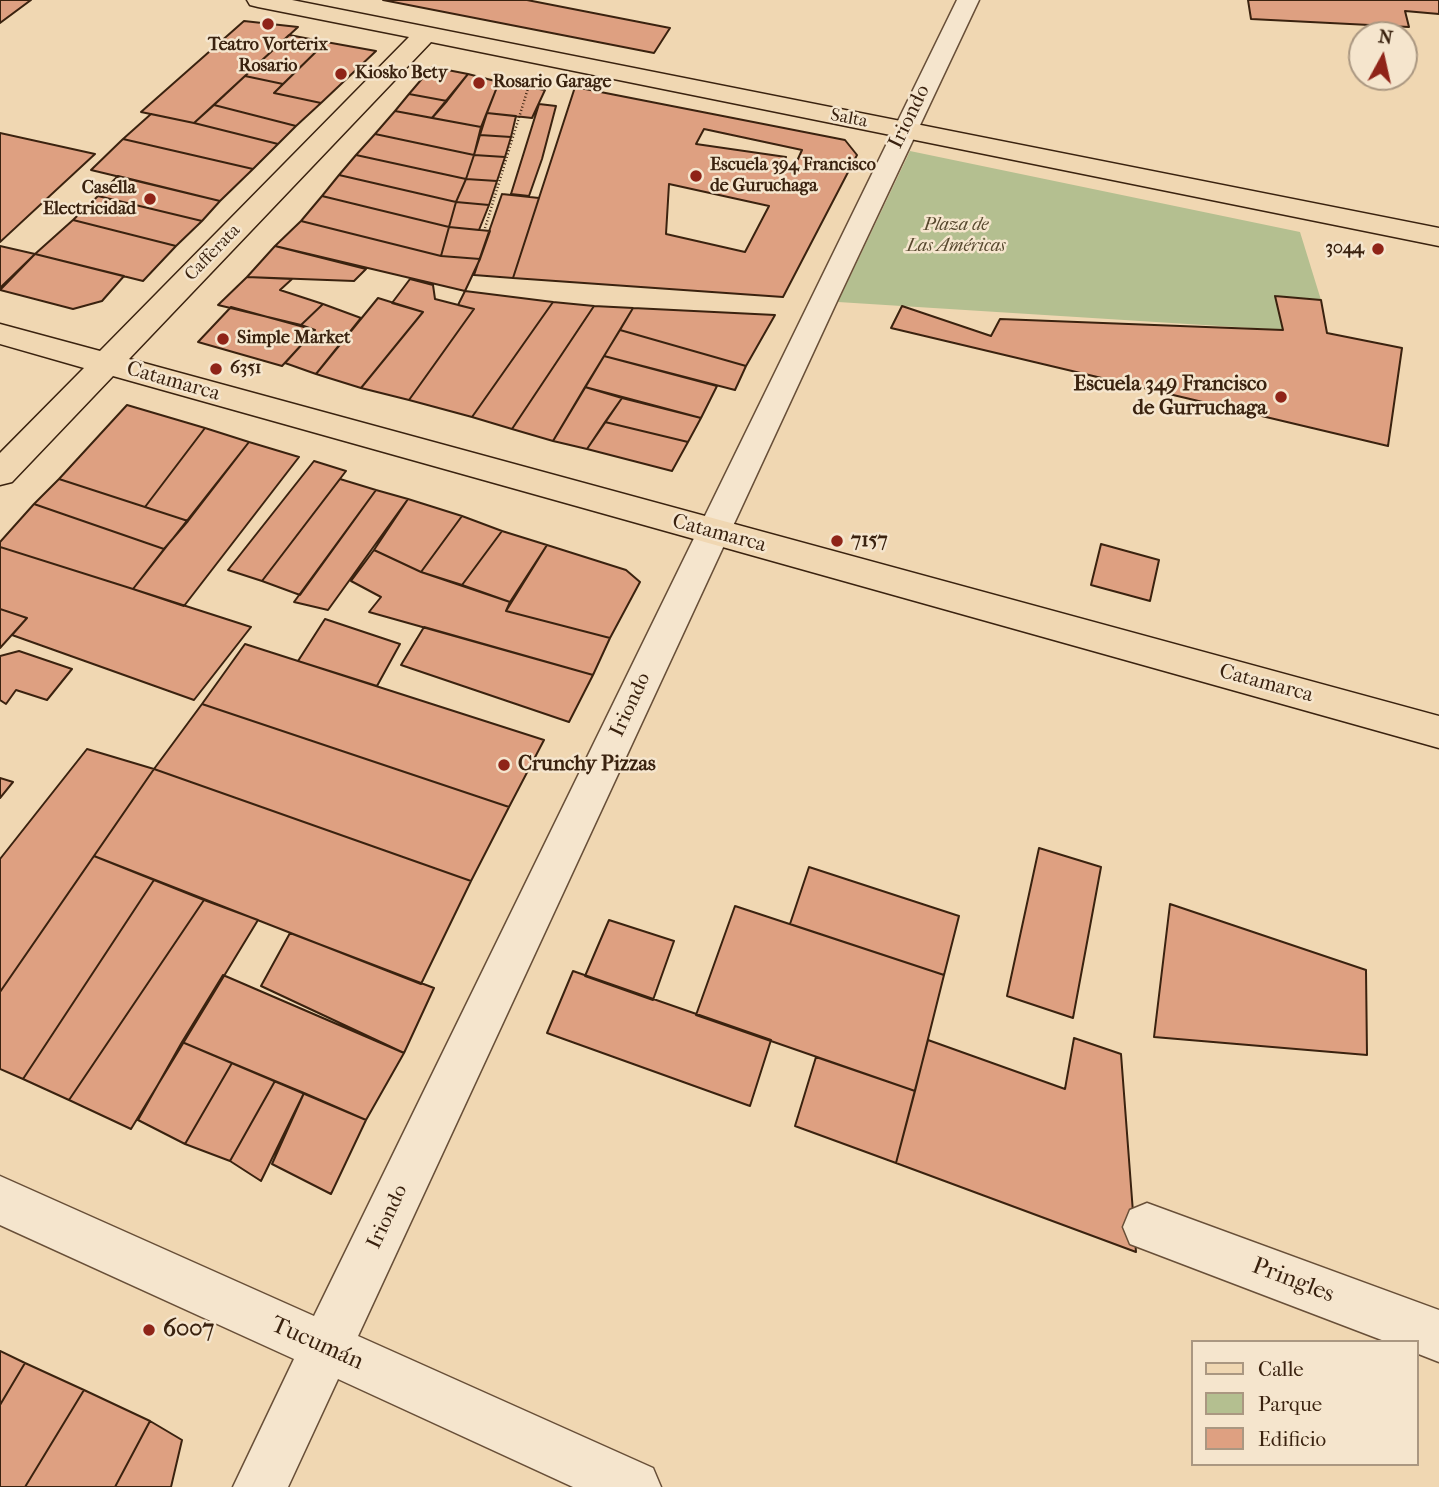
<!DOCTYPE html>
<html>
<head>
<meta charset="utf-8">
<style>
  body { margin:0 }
  #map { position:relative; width:1439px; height:1487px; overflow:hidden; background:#f0d7b2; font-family:"IM FELL French Canon",serif }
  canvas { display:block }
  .legend { position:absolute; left:1191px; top:1340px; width:228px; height:126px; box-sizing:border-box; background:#f5e5cd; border:2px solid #aa9781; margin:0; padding:9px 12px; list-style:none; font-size:21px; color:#3a220f }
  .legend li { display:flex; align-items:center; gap:14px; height:35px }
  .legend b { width:35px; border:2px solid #aa9781 }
  .north { position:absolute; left:1348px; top:21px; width:70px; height:70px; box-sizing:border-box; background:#f5e5cd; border:2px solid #aa9781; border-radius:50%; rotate:8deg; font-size:19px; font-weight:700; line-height:28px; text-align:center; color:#3a220f }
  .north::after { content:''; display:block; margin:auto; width:24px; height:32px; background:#8f2418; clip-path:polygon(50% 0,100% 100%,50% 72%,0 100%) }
</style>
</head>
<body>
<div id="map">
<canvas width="1439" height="1487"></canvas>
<ul class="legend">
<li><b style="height:9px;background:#f0d7b2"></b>Calle</li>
<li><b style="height:19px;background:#b4bf90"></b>Parque</li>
<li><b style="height:19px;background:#dea081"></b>Edificio</li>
</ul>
<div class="north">N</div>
</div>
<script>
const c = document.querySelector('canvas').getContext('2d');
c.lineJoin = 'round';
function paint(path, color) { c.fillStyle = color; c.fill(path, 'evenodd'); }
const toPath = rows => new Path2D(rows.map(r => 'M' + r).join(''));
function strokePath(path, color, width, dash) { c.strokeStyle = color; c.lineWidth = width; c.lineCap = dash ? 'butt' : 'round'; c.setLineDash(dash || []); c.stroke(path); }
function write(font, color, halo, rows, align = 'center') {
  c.font = font + ' "IM FELL French Canon",serif'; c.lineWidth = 5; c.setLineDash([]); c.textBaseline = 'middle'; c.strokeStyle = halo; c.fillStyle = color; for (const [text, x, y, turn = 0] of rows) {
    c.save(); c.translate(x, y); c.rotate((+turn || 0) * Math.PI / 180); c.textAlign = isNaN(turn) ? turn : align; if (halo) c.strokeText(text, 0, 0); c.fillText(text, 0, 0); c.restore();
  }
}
paint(toPath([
  [910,151,1300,232,1321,300,1276,296,1283,330,838,302]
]), '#b4bf90');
const building = toPath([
  [0,0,31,0,0,23,0,0],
  [383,0,527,0,670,28,654,53,383,0],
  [1248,0,1439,0,1439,14,1405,11,1409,27,1251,19,1248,0],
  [244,21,298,27,194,123,141,112,244,21],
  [289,35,326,42,283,84,245,76,289,35],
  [326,42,376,51,321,103,274,93,326,42],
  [432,67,468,74,447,101,409,94,432,67],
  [468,74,499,82,481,127,432,118,468,74],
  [245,76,283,84,274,93,321,103,296,126,214,105,245,76],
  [499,82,545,90,532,118,487,113,499,82],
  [575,87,845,140,857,155,783,297,513,278,575,87],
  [704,129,802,150,792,172,781,170,786,157,696,144,704,129],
  [669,184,769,206,745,252,666,234,669,184],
  [409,94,447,101,432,118,395,111,409,94],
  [539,104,556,106,542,159,529,196,511,194,539,104],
  [214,105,296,126,278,144,194,123,214,105],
  [395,111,481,127,474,155,375,134,395,111],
  [487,113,516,116,511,137,480,135,487,113],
  [151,114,194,123,278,144,253,169,123,139,151,114],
  [0,133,95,154,0,242,0,133],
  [375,134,474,155,466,179,356,155,375,134],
  [480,135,511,137,505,157,474,155,480,135],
  [123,139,253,169,220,201,91,170,123,139],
  [356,155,466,179,456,202,339,175,356,155],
  [474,155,505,157,497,181,466,179,474,155],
  [339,175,456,202,449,227,322,196,339,175],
  [118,176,220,201,202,221,98,196,118,176],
  [466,179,497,181,489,205,456,202,466,179],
  [502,194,539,198,513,278,474,275,502,194],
  [98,196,202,221,176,246,73,220,98,196],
  [322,196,449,227,441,256,301,221,322,196],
  [456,202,489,205,479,230,449,227,456,202],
  [73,220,176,246,143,281,35,254,73,220],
  [301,221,441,256,480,259,465,291,275,246,301,221],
  [449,227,490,231,480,259,441,256,449,227],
  [0,246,35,254,0,288,0,246],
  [275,246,366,269,354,281,247,277,275,246],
  [35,254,124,276,102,301,73,309,0,290,35,254],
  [247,277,292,279,280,290,323,304,301,325,218,305,247,277],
  [410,279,433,285,435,299,474,309,409,400,361,388,423,312,392,303,410,279],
  [465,291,553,302,472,417,409,400,474,309,458,305,465,291],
  [1275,296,1321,300,1327,333,1402,348,1388,446,891,328,902,306,991,336,1000,319,1283,330,1275,296],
  [378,298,423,312,361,388,316,374,378,298],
  [553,302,594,306,512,429,472,417,553,302],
  [323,304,361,318,316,374,285,363,315,330,301,325,323,304],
  [594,306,633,308,553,441,512,429,594,306],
  [231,307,315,330,282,366,198,342,231,307],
  [633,308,775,315,746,366,620,330,633,308],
  [620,330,746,366,735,390,604,356,620,330],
  [604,356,717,386,701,418,585,387,604,356],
  [585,387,622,398,587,449,553,441,585,387],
  [622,398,701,418,688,442,605,422,622,398],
  [127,405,205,428,145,507,59,479,127,405],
  [605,422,688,442,672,471,587,449,605,422],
  [205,428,249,442,188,521,145,507,205,428],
  [249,442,299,457,184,606,133,589,249,442],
  [314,461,346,471,262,581,228,570,314,461],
  [59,479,188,521,164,549,34,504,59,479],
  [340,479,376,490,300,595,262,581,340,479],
  [376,490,408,499,328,610,294,602,376,490],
  [408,499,462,516,421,572,374,550,408,499],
  [34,504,164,549,133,589,0,547,0,542,34,504],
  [462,516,502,531,462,585,421,572,462,516],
  [502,531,547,545,510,602,462,585,502,531],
  [1101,544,1159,560,1150,601,1091,585,1101,544],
  [547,545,626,570,640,582,610,638,506,611,547,545],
  [0,547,133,589,251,627,194,700,12,635,27,618,0,609,0,547],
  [374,550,421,572,510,602,506,611,610,638,593,675,369,612,381,597,351,581,374,550],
  [0,609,27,618,0,648,0,609],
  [325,619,400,644,377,686,298,661,325,619],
  [424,627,593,675,569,722,401,665,424,627],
  [245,644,298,661,544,740,509,807,202,704,245,644],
  [19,651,72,669,47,700,16,690,6,704,0,700,0,656,19,651],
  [202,704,509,807,471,881,154,769,202,704],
  [87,749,154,769,0,992,0,859,87,749],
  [154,769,471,881,421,984,94,856,154,769],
  [0,778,13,782,0,798,0,778],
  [1039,848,1101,867,1073,1018,1007,996,1039,848],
  [94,856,154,880,23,1079,0,1069,0,992,94,856],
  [809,867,959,916,944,975,790,924,809,867],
  [154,880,204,900,69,1100,23,1079,154,880],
  [204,900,258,920,131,1129,69,1100,204,900],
  [1170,904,1366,970,1367,1055,1154,1037,1170,904],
  [735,906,944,975,915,1091,696,1015,735,906],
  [609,920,674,941,653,1000,585,976,609,920],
  [290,933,434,988,404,1053,261,986,290,933],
  [573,971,771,1040,750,1106,547,1033,573,971],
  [223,975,404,1053,366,1120,182,1042,223,975],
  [1074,1038,1121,1054,1136,1252,896,1163,928,1040,1065,1089,1074,1038],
  [182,1042,232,1063,185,1144,138,1120,182,1042],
  [816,1057,915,1091,896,1163,795,1126,816,1057],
  [232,1063,275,1081,230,1161,185,1144,232,1063],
  [275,1081,304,1093,261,1181,230,1161,275,1081],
  [304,1093,366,1120,331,1194,272,1164,304,1093],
  [0,1351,25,1363,0,1405,0,1351],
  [25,1363,84,1390,25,1487,0,1487,0,1405,25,1363],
  [84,1390,150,1421,115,1487,25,1487,84,1390],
  [150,1421,182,1440,171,1487,115,1487,150,1421]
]);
paint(building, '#dea081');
strokePath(building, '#3a220f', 2);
const minor = toPath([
  [957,0,979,0,838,299,358,1336,653,1468,661,1487,573,1487,338,1379,288,1487,233,1487,294,1359,0,1225,0,1176,314,1316,957,0],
  [1147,1203,1439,1310,1439,1362,1416,1353,1416,1342,1387,1342,1130,1244,1123,1227,1130,1210,1147,1203]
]);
const major = toPath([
  [247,0,292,0,1439,228,1439,246,431,42,129,359,1439,716,1439,748,113,376,12,482,0,485,0,453,84,368,0,344,0,324,100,351,409,37,258,7,250,5,247,0]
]);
strokePath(minor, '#684f38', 3);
strokePath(major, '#3a220f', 3);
strokePath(toPath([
  [485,228,529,85]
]), '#3a220f', 2.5, [1, 2.5]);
paint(minor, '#f5e5cd');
paint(major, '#f0d7b2');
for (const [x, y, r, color] of [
  [268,24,7,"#8f2418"],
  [341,74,7,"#8f2418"],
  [479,83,7,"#8f2418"],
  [696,176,7,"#8f2418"],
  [150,199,7,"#8f2418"],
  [1378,249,7,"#8f2418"],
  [223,339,7,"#8f2418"],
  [216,369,7,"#8f2418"],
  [1281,397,7,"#8f2418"],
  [837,541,7,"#8f2418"],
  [504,765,7,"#8f2418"],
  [149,1330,7,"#8f2418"]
]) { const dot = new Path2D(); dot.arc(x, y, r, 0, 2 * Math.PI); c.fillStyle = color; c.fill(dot); strokePath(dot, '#f5e5cd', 2.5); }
write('bold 18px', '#3a220f', '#f5e5cd', [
  ["Teatro Vorterix",268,46,"center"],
  ["Rosario",268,67,"center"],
  ["Kiosko Bety",355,74],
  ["Rosario Garage",493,83],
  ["Escuela 394 Francisco",710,166],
  ["de Guruchaga",710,187],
  ["Casella",136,189,"right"],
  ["Electricidad",136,210,"right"],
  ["3044",1364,249,"right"],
  ["Simple Market",237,339],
  ["6351",230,369]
], 'left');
write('18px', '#3a220f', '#f5e5cd', [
  ["Salta",849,119,11],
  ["Cafferata",213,253,-46]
]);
write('italic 18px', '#58492f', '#f5e5cd', [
  ["Plaza de",956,226],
  ["Las Américas",956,247]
]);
write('21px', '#3a220f', '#f5e5cd', [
  ["Iriondo",910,117,-64],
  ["Catamarca",173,382,16],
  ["Catamarca",719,534,15],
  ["Catamarca",1266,684,15],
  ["Iriondo",631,705,-65],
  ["Iriondo",388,1217,-65]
]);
write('bold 21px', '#3a220f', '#f5e5cd', [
  ["Escuela 349 Francisco",1267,385,"right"],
  ["de Gurruchaga",1267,409,"right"],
  ["7157",851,541],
  ["Crunchy Pizzas",518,765]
], 'left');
write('24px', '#3a220f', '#f5e5cd', [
  ["Pringles",1293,1281,21],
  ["Tucumán",317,1344,24]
]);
write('bold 24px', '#3a220f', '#f5e5cd', [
  ["6007",163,1330]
], 'left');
</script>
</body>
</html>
